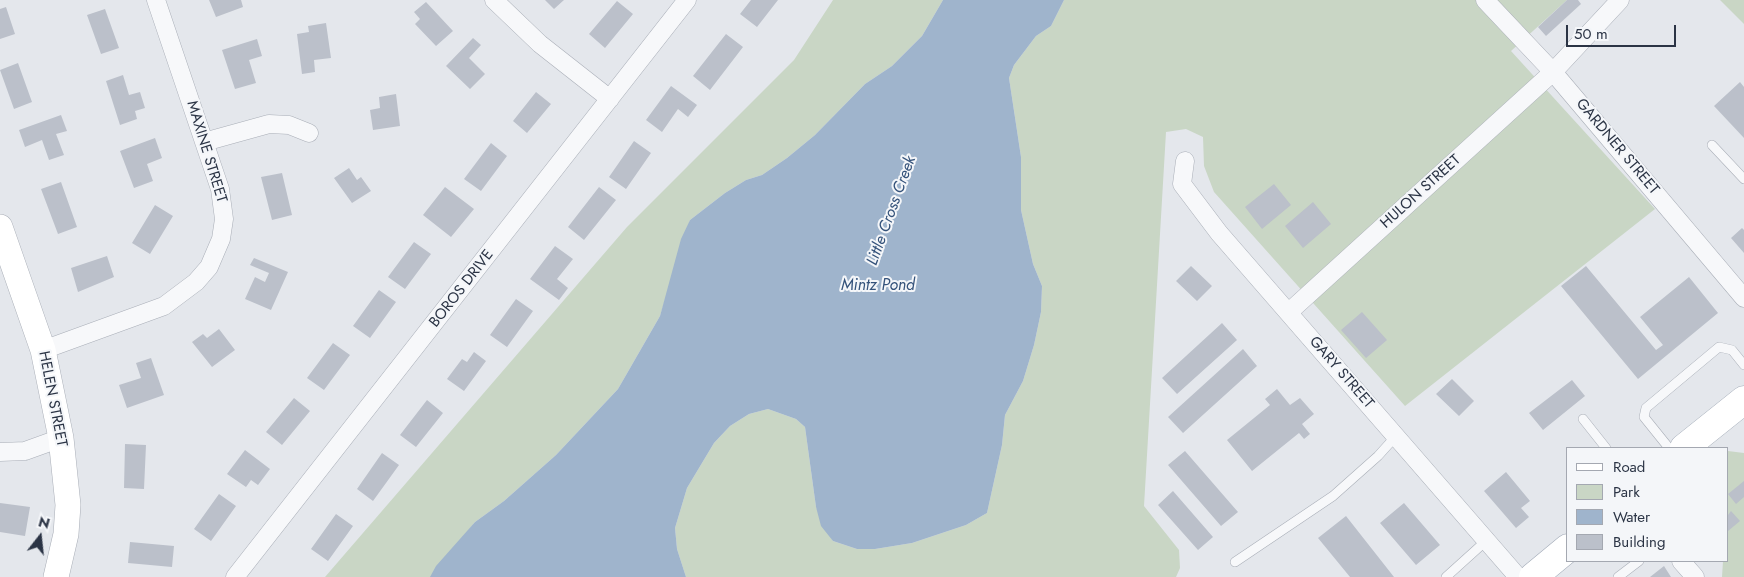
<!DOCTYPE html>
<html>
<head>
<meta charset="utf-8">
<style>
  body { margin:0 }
  #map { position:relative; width:1744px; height:577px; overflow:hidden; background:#e4e7ec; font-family:Jost,sans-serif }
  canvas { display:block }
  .legend { position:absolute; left:1566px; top:447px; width:162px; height:115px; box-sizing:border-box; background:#f4f6f9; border:1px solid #a4a8b1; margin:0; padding:6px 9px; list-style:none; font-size:15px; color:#2b3445 }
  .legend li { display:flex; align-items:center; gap:10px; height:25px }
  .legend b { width:25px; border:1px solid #a4a8b1 }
  .north { position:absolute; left:15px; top:512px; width:50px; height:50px; -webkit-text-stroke:4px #f4f6f9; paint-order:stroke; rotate:16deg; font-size:14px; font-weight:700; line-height:20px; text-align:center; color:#2b3445 }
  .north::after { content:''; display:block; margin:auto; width:18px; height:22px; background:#2b3445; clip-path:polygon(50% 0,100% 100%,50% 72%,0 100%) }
  .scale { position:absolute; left:1566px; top:25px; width:110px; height:22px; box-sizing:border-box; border:2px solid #2b3445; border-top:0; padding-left:6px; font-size:15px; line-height:18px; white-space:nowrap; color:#2b3445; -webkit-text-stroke:4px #f4f6f9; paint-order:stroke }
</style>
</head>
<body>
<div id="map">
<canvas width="1744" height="577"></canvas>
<ul class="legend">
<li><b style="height:6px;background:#fff"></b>Road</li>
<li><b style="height:14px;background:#c9d6c5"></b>Park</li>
<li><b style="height:14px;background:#9fb4cc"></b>Water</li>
<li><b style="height:14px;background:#bbc0ca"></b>Building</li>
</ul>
<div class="north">N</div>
<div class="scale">50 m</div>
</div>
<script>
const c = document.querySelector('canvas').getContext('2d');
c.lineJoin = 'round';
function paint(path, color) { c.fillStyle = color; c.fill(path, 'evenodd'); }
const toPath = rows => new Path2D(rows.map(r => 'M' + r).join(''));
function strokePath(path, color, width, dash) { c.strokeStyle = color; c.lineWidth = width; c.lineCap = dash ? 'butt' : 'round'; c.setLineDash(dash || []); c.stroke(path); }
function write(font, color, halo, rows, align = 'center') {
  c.font = font + ' Jost,sans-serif'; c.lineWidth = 4; c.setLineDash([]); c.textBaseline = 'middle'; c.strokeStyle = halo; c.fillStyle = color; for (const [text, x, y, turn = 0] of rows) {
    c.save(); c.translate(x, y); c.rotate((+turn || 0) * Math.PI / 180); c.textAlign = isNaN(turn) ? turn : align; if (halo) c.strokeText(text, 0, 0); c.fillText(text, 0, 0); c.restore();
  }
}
paint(toPath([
  [833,0,943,0,922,36,892,66,865,84,815,135,787,158,762,175,746,180,725,193,690,220,660,316,618,389,556,455,504,501,475,522,431,577,325,577,627,227,794,60],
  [1064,0,1567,0,1511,51,1655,209,1405,406,1214,192,1204,166,1203,137,1186,129,1166,132,1144,506,1179,550,1180,568,1176,577,686,577,677,549,675,528,687,488,714,443,730,426,749,414,768,409,796,419,805,427,816,507,833,541,857,549,875,549,912,543,966,525,987,513,1002,445,1005,415,1023,381,1034,345,1041,312,1042,286,1033,264,1021,210,1021,157,1009,78,1014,65,1036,36,1051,26],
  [1720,0,1744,0,1744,24],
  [1728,451,1744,453,1744,577,1722,577,1723,561,1728,561]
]), '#c9d6c5');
paint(toPath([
  [943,0,1064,0,1051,26,1036,36,1014,65,1009,78,1021,157,1021,210,1033,264,1042,286,1041,312,1034,345,1023,381,1005,415,1002,445,987,513,966,525,912,543,875,549,857,549,833,541,821,526,816,507,805,427,796,419,768,409,749,414,730,426,714,443,687,488,675,528,677,549,686,577,430,577,436,566,475,522,504,501,556,455,618,389,660,316,681,239,690,220,725,193,746,180,762,175,787,158,815,135,865,84,892,66,922,36]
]), '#9fb4cc');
paint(toPath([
  [209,0,241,0,243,7,216,17],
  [545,0,564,0,554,9],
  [751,0,778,0,757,27,740,14],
  [1567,0,1578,0,1581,4,1546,36,1538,27],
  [617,1,633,14,605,48,589,34],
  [426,2,453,31,436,46,415,24,420,19,414,12],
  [6,7,15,34,0,39,0,9],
  [105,9,119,48,101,54,87,15],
  [326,23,331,58,314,60,315,72,302,74,297,34,309,32,308,26],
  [726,34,743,47,710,90,693,76],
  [473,38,481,45,469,58,485,74,470,89,446,66],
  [257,39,262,56,249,60,256,83,235,89,222,50],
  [18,63,32,102,14,109,0,70],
  [123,75,129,95,140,92,145,108,135,111,137,119,120,125,106,81],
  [1740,82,1744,87,1744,138,1714,106],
  [671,86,697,105,688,117,678,109,662,132,646,120],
  [536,92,551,104,527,133,513,121],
  [396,94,400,126,373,130,370,110,380,108,379,97],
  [61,115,67,131,56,134,64,155,49,160,42,140,25,147,19,130],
  [155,138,162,158,147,164,153,181,134,188,120,151],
  [634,141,651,153,626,189,609,177],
  [491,143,507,156,481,191,464,179],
  [349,168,357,180,361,177,371,191,352,203,334,178],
  [282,173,292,215,272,220,261,177],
  [61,182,77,227,58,234,41,189],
  [1274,184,1291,205,1262,229,1245,207],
  [445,187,474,209,451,237,423,215],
  [599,187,616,200,584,240,568,227],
  [1313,202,1331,224,1303,248,1285,226],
  [155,205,173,216,150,254,132,243],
  [1742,228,1744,230,1744,253,1731,238],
  [414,242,431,254,405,289,388,277],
  [555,246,573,259,557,279,568,288,559,300,530,279],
  [107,256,114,277,78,292,71,268],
  [254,258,288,272,271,310,245,299,255,277,265,282,269,273,250,265],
  [1191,266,1212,286,1197,301,1176,281],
  [1586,266,1656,350,1663,345,1640,317,1689,277,1718,313,1638,379,1561,286],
  [379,290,396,302,370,338,353,326],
  [516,299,533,311,507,347,490,335],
  [1362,312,1387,340,1366,358,1341,330],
  [1222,323,1237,340,1177,394,1162,378],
  [219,329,235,350,212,367,192,342,203,334,207,338],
  [333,343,350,355,324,390,307,378],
  [1243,349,1257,366,1183,433,1168,417],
  [474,352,486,361,464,391,447,379,462,359,467,362],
  [151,358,164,395,127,408,119,385,141,378,136,363],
  [1452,379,1474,401,1459,416,1436,394],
  [1572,380,1585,396,1543,430,1529,413],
  [1277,389,1290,405,1300,398,1314,414,1302,424,1310,434,1304,439,1299,433,1252,471,1227,440,1270,405,1265,399],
  [294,398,310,411,282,445,266,432],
  [427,400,443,413,416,447,400,435],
  [125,444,146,445,144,489,124,488],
  [245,450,270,469,258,485,251,480,246,487,227,474],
  [1185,451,1238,512,1221,526,1168,465],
  [382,453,399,465,373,501,357,489],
  [1506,472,1530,501,1521,508,1529,517,1516,528,1484,491],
  [1744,481,1744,497,1736,504,1728,494],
  [1173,491,1213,537,1198,550,1158,505],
  [219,494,236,506,211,541,194,529],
  [0,503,30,507,25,536,0,532],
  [1404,503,1440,545,1416,565,1380,523],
  [1731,511,1740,521,1728,531,1728,515],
  [336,514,353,526,328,561,311,549],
  [1346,516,1394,577,1350,577,1318,538],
  [130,542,174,546,172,567,128,563],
  [1664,566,1671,577,1650,577]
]), '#bbc0ca');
const lane = toPath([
  [1712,145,1744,179],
  [1583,419,1606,448],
  [1669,448,1644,417,1646,408,1719,347,1732,350,1744,365],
  [1235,562,1333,496,1378,456,1396,436],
  [1446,577,1487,540],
  [1618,577,1639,561]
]);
const street = toPath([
  [494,0,540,44,610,99],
  [1485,0,1553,72,1744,298],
  [204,142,269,124,289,125,309,133],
  [1185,161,1182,184,1219,233,1518,577],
  [1289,312,1553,72,1620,0],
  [43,350,164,306,196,282,209,267,221,239,224,219,220,189,156,0],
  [0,452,25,451,61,438],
  [1681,561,1695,577],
  [235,577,687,0]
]);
const secondary = toPath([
  [0,227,43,350,61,438,68,505,66,534,56,577]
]);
const primary = toPath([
  [1684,448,1744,400],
  [1533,577,1568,548]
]);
strokePath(lane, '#a9aeb7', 10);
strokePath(street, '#a9aeb7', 19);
strokePath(secondary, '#a9aeb7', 26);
strokePath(primary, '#a3abb8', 29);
strokePath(lane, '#f7f8fa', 9);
strokePath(street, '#f7f8fa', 18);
strokePath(secondary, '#fff', 25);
strokePath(primary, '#fff', 28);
write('15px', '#2b3445', '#f4f6f9', [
  ["GARDNER STREET",1617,147,50],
  ["MAXINE STREET",206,152,73],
  ["HULON STREET",1421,192,-42],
  ["BOROS DRIVE",462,289,-52],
  ["GARY STREET",1341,373,49],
  ["HELEN STREET",52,399,79]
]);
write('italic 16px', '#34527a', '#f4f6f9', [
  ["Little Cross Creek",892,211,-70],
  ["Mintz Pond",878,286]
]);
</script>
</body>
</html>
